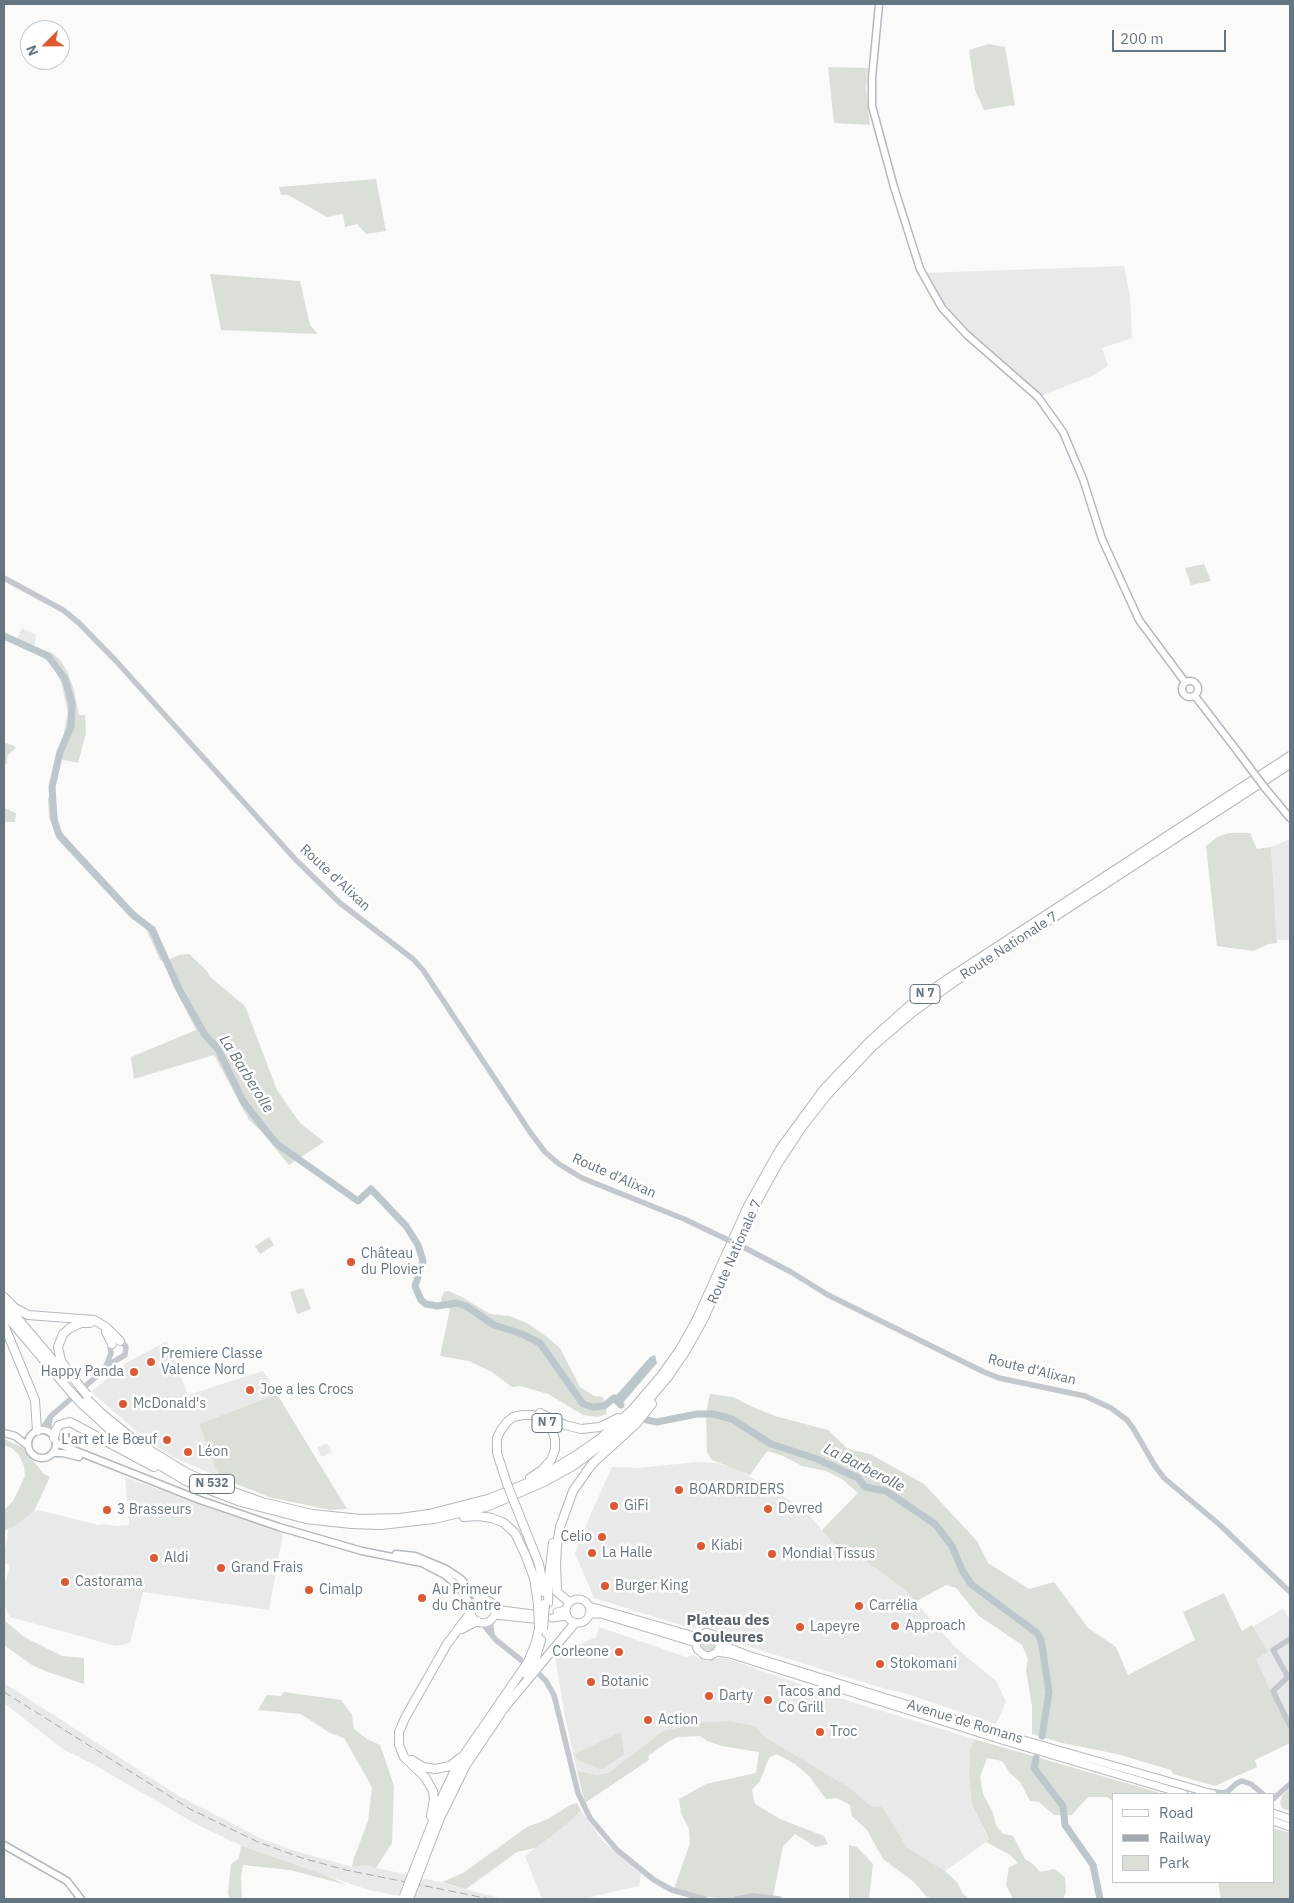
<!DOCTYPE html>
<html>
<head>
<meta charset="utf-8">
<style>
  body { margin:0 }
  #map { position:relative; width:1294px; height:1903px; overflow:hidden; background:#fafaf8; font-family:"IBM Plex Sans",sans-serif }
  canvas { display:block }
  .frame { position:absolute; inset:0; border:5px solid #657683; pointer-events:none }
  .legend { position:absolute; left:1112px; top:1793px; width:162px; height:90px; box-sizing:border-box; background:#fff; border:1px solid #c1c8cd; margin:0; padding:6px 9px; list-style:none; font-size:15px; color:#657683 }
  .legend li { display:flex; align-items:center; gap:10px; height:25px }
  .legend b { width:25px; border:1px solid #c1c8cd }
  .north { position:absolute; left:20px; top:20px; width:50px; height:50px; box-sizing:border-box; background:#fff; border:1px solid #c1c8cd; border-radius:50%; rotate:247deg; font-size:14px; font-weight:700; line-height:20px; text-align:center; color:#657683 }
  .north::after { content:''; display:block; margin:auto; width:18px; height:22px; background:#e4572e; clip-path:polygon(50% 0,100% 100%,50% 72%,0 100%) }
  .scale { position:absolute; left:1112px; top:30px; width:114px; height:22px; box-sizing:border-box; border:2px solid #657683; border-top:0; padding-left:6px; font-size:15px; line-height:18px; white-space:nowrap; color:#657683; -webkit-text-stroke:4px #fff; paint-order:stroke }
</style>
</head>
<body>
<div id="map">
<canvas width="1294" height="1903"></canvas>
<div class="frame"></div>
<ul class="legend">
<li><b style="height:6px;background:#fff"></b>Road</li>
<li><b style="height:6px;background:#a2aab0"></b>Railway</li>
<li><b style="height:14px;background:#dadfd7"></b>Park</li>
</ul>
<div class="north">N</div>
<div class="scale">200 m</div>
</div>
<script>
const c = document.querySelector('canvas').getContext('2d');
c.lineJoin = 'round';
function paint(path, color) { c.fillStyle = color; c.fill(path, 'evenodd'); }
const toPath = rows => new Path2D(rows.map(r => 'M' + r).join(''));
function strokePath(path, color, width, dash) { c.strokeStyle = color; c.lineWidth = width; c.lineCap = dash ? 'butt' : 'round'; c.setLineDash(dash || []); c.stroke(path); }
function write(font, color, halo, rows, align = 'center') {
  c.font = font + ' "IBM Plex Sans",sans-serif'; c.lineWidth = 5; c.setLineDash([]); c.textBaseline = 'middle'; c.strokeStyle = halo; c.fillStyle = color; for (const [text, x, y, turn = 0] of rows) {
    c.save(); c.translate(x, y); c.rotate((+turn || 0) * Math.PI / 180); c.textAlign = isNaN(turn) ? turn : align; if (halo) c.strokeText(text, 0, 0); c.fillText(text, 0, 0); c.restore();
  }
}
paint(toPath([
  [1124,266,1130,296,1132,338,1102,348,1108,366,1094,375,1038,397,942,308,922,273],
  [22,628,36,635,34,649,16,641],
  [1290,839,1290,940,1277,940,1271,847],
  [167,1341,188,1395,263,1371,277,1394,199,1424,219,1477,171,1456,148,1441,91,1392,126,1363],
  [327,1443,332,1452,322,1457,317,1448],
  [698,1462,716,1463,737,1469,789,1500,806,1511,846,1559,863,1559,905,1590,955,1647,996,1681,1006,1702,996,1724,904,1693,889,1690,727,1640,719,1630,707,1626,690,1628,594,1598,575,1553,592,1511,612,1467,638,1468],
  [125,1477,237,1518,282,1531,283,1533,269,1610,143,1592,130,1643,116,1646,10,1617,4,1605,4,1588,10,1565,4,1563,4,1553,9,1528,34,1511,38,1510,98,1525,102,1524,118,1526,129,1525],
  [1283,1608,1290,1620,1290,1732,1256,1659,1268,1652,1253,1627],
  [599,1627,686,1657,692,1655,707,1661,722,1657,839,1698,974,1739,970,1750,969,1777,972,1805,989,1840,945,1871,907,1847,882,1807,871,1806,850,1788,765,1737,755,1726,729,1721,703,1722,663,1731,608,1773,598,1775,577,1771,565,1717,555,1656,596,1637],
  [4,1683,179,1796,260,1838,292,1850,352,1867,364,1865,439,1882,503,1899,414,1899,369,1890,252,1851,194,1823,93,1764,63,1749,4,1703],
  [581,1811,603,1841,641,1874,639,1886,582,1899,542,1899,525,1856]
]), '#e8e9e9');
paint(toPath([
  [989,44,1005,47,1015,105,984,110,975,90,969,50],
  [828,67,868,68,866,89,870,125,834,123],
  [376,179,386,231,366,234,357,224,345,227,343,214,327,217,288,195,281,195,279,187],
  [210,274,300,281,310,325,318,334,221,330],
  [1204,564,1211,581,1191,585,1185,568],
  [34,647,52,653,61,661,68,673,74,690,79,715,85,715,86,733,78,763,55,758,64,733,68,712,61,682,55,670,49,662,34,651],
  [4,729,5,743,13,745,16,748,7,756,7,764,4,763],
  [50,791,55,791,58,822,61,831,71,844,129,906,156,929,168,960,179,955,189,954,207,971,210,977,245,1006,277,1090,300,1123,324,1142,289,1165,261,1131,249,1120,214,1055,134,1079,131,1057,196,1030,172,983,165,962,160,960,146,929,129,916,62,844,55,833,49,817,48,800],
  [4,808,16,813,15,822,4,822],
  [1229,833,1250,833,1257,849,1271,847,1277,943,1269,944,1253,951,1217,946,1206,846,1217,837],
  [269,1237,274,1245,260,1254,255,1246],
  [303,1288,311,1309,297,1314,290,1292],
  [448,1291,462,1297,490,1314,509,1316,527,1323,547,1337,560,1348,580,1387,594,1396,603,1397,607,1414,597,1417,583,1415,548,1394,521,1386,512,1387,492,1372,469,1361,440,1356,450,1309,442,1305,441,1299,444,1292],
  [277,1394,309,1447,347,1509,330,1510,269,1497,219,1477,199,1424],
  [710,1394,733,1397,757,1409,775,1416,828,1430,848,1449,870,1454,924,1484,977,1541,988,1563,1029,1589,1054,1582,1088,1628,1116,1647,1128,1675,1195,1640,1183,1612,1224,1593,1242,1631,1252,1625,1268,1652,1256,1659,1290,1732,1290,1743,1255,1760,1257,1767,1215,1786,1173,1774,1171,1770,1117,1754,1062,1743,1032,1734,1032,1706,1026,1670,1028,1659,1022,1645,979,1616,956,1588,946,1585,915,1602,905,1590,863,1559,846,1559,822,1530,858,1493,842,1479,826,1471,802,1466,783,1456,767,1451,750,1475,712,1460,707,1452,706,1413],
  [4,1439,22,1447,44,1474,50,1477,34,1511,14,1526,4,1531,4,1510,13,1501,25,1476,24,1466,19,1455,12,1448,4,1445],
  [4,1620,24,1637,62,1656,84,1658,84,1684,45,1671,32,1665,4,1645],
  '701 1644a7 7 0 1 1 14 0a7 7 0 1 1-14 0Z',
  [284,1692,341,1700,352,1715,354,1729,367,1739,380,1745,394,1786,392,1843,376,1868,364,1865,352,1867,354,1858,368,1821,372,1787,344,1738,330,1733,301,1714,258,1710,267,1695,281,1696],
  [729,1721,755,1726,765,1737,850,1788,871,1806,882,1807,907,1847,945,1871,957,1882,963,1894,969,1899,933,1899,926,1896,914,1882,883,1859,867,1830,852,1816,850,1805,837,1798,826,1799,809,1776,795,1764,776,1754,769,1758,760,1781,752,1790,755,1804,780,1819,824,1836,828,1844,816,1847,795,1834,783,1846,773,1897,742,1896,726,1899,709,1897,674,1889,690,1843,689,1829,681,1813,679,1799,706,1784,756,1773,759,1752,722,1746,707,1741,700,1736,678,1737,669,1741,648,1756,649,1760,585,1803,577,1771,598,1775,608,1773,663,1731,703,1722],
  [621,1732,624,1754,603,1769,596,1768,583,1762,577,1759,575,1754],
  [974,1739,1157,1792,1158,1794,1113,1794,1113,1801,1107,1797,1088,1797,1072,1815,1054,1815,1039,1802,1030,1801,1020,1782,1010,1773,1002,1761,987,1758,980,1777,983,1794,993,1813,996,1825,1002,1833,1013,1836,1025,1859,1033,1864,1040,1872,1054,1869,1065,1877,1066,1892,1063,1899,1013,1899,1006,1885,1009,1867,1018,1863,1010,1855,986,1842,989,1839,972,1805,969,1777,970,1750],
  [1290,1788,1290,1811,1282,1808,1280,1802,1282,1796],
  [577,1803,581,1811,556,1833,535,1848,517,1852,466,1889,442,1882,463,1873,527,1827,548,1819,570,1805],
  [1273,1828,1290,1833,1290,1899,1221,1899,1218,1882,1273,1882],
  [849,1845,857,1847,873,1864,869,1899,849,1899],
  [241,1846,322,1874,347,1885,290,1870,243,1865,241,1878,242,1899,230,1899,228,1893,231,1864,239,1858]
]), '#dadfd7');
paint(toPath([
  [655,1355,657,1363,621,1405,614,1398,650,1357]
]), '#bbc7cb');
strokePath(toPath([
  [4,636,48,656,65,679,72,704,71,727,60,752,52,787,54,819,59,835,134,916,152,929,179,989,205,1035,218,1049,243,1101,266,1131,277,1144,358,1201,371,1189,406,1226,418,1245,423,1261,415,1286,421,1300,426,1304,437,1306,456,1303,466,1306,494,1325,522,1334,540,1343,583,1404,593,1407,604,1406,614,1398,621,1405],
  [647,1420,657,1422,697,1414,713,1414,732,1419,771,1444,817,1459,858,1478,865,1487,886,1491,935,1524,952,1546,962,1570,971,1584,1037,1633,1041,1640,1049,1692,1042,1736],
  [1036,1758,1034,1768,1063,1806,1065,1825,1093,1865,1100,1899]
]), '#bbc7cb', 7);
const secondary = toPath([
  [879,4,872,78,872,106,894,187,920,269,942,308,966,334,1038,397,1063,432,1083,479,1102,539,1139,620,1185,682],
  '1182 689a8 8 0 1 1 16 0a8 8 0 1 1-16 0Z',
  [1195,696,1238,752],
  [1265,788,1290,818],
  '28 1444a14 14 0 1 1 28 0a14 14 0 1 1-28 0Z',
  [4,1433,15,1436,27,1445],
  [56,1443,200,1500,279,1527,362,1551,422,1563,445,1575,459,1587,472,1606],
  [54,1453,63,1453,79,1457],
  [396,1554,415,1556,446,1569,461,1579,479,1599],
  [4,1845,67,1881,81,1899]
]);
const primary = toPath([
  '566 1611a12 12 0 1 1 24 0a12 12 0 1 1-24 0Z',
  '471 1611a12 12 0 1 1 24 0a12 12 0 1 1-24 0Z',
  [589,1606,698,1637],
  [494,1609,533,1614],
  [557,1612,565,1610],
  [589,1614,601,1614,696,1643],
  [494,1615,533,1619],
  [552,1618,567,1616],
  [720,1644,745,1654,999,1733,1213,1794],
  [717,1652,720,1644,716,1635,706,1632,698,1637,696,1643,697,1649,704,1655,710,1656,717,1652,730,1654,1005,1741,1184,1794],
  [1273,1813,1290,1819],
  [1273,1821,1290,1827]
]);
const trunk = toPath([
  [4,1297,15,1308,28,1315,94,1320,106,1327,120,1341],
  [7,1306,63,1372],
  [4,1313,70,1391],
  [4,1325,35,1400,37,1431],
  [106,1332,112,1344],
  [78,1384,61,1361,58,1347,63,1334,70,1328,81,1323,90,1323],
  [85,1397,101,1413,138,1443,187,1473,214,1485,262,1502,312,1514,361,1519,400,1518,429,1514,491,1498,539,1478,578,1454,602,1437,632,1410,661,1376,681,1348,697,1319,748,1206,780,1149,824,1089,870,1041,909,1006,946,980,1290,756],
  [80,1402,119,1438,146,1457,186,1481,241,1502,306,1519,351,1524,381,1525,434,1519,489,1506,546,1481,573,1466,608,1440,640,1410,668,1377,685,1352,703,1320,755,1205,777,1165,802,1127,827,1095,872,1047,913,1012,951,984,1290,764],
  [540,1413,565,1425,581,1429,600,1427,618,1418],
  [54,1438,56,1430,59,1425,70,1422,154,1467],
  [507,1484,497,1453,497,1438,501,1430,507,1422,513,1417,523,1415,532,1415,542,1419,552,1430,555,1439,555,1450,551,1460,542,1470,530,1478],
  [515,1504,539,1564,544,1592],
  [464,1517,478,1516,492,1518,504,1523,515,1533,525,1554,534,1578,538,1604],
  [569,1602,557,1592,556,1565,557,1545,560,1527,573,1491,592,1464,637,1423,652,1404],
  [548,1603,549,1576,553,1543],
  [462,1629,477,1621],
  [527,1675,535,1661,541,1640],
  [412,1760,423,1767,435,1769,450,1766,460,1758],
  [431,1816,434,1799,433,1791,425,1777,404,1757,399,1745,399,1732,405,1718,447,1644,471,1612],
  [412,1875,444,1793,459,1762,528,1662,536,1642,539,1629],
  [417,1878,440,1818,466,1765,505,1707,575,1623]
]);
strokePath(secondary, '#b3babf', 9);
strokePath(primary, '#b5babe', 9);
strokePath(trunk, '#b4b9bd', 10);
strokePath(toPath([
  [4,578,63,610,79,623,116,661,296,860,340,903,413,959,423,970,530,1132,545,1152,559,1164,582,1178,684,1219,724,1238],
  [745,1248,791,1272,828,1295,984,1372,999,1378,1085,1396,1111,1408,1127,1420,1133,1428,1155,1466,1164,1478,1220,1525,1290,1592],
  [41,1430,51,1416,113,1362,125,1355,126,1347,123,1343,118,1341,112,1344,110,1348,111,1353,105,1369],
  [50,1433,49,1425,50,1418],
  [490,1620,492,1634],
  [481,1622,496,1640,521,1660],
  [1290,1639,1273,1650,1288,1677,1273,1691,1290,1726],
  [539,1674,546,1681,554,1695,578,1793,590,1818,617,1850,654,1880,672,1890,705,1899],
  [1209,1791,1223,1793,1227,1792,1237,1783,1242,1781,1251,1784,1263,1794],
  [1273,1799,1290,1784],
  [736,1899,754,1896,779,1899]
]), '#c3c8cc', 5.5);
strokePath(secondary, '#fff', 6);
strokePath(primary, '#fff', 7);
strokePath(trunk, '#fff', 8);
strokePath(toPath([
  [4,1692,190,1809,258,1842,302,1858,346,1870,490,1899]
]), '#a2aab0', 1, [8, 4]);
const secondaryBridge = toPath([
  [1238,752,1265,788]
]);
const trunkBridge = toPath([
  [78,1384,87,1395],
  [70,1391,80,1402],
  [507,1484,515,1504],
  [538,1604,539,1629],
  [543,1629,545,1604],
  [404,1896,412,1875],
  [410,1896,417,1878]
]);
strokePath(secondaryBridge, '#b3babf', 9, []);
strokePath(trunkBridge, '#b4b9bd', 10, []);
strokePath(toPath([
  [724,1238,745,1248]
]), '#c3c8cc', 5.5);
strokePath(secondaryBridge, '#fff', 6);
strokePath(trunkBridge, '#fff', 8);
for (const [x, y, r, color] of [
  [351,1262,5,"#e4572e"],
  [151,1362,5,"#e4572e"],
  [134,1372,5,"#e4572e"],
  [250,1390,5,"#e4572e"],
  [123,1404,5,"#e4572e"],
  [167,1440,5,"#e4572e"],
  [188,1452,5,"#e4572e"],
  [679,1490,5,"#e4572e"],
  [614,1506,5,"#e4572e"],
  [768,1509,5,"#e4572e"],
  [107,1510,5,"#e4572e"],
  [602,1537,5,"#e4572e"],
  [701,1546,5,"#e4572e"],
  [592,1553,5,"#e4572e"],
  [772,1554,5,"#e4572e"],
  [154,1558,5,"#e4572e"],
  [221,1568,5,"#e4572e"],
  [65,1582,5,"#e4572e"],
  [605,1586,5,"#e4572e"],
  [309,1590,5,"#e4572e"],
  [422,1598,5,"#e4572e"],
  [859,1606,5,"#e4572e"],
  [895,1626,5,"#e4572e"],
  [800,1627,5,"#e4572e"],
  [619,1652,5,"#e4572e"],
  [880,1664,5,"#e4572e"],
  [591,1682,5,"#e4572e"],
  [709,1696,5,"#e4572e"],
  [768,1700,5,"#e4572e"],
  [648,1720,5,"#e4572e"],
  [820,1732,5,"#e4572e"]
]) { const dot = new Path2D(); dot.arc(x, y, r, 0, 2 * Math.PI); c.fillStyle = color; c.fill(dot); strokePath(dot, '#fff', 2); }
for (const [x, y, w] of [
  [925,994,30],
  [547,1423,30],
  [212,1484,45]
]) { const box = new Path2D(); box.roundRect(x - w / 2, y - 9.5, w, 19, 4); c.fillStyle = '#fff'; c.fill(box); strokePath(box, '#657683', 1); }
write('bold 12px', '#657683', null, [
  ["N 7",925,994],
  ["N 7",547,1423],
  ["N 532",212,1484]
]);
write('14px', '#657683', '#fff', [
  ["Route d'Alixan",335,878,43],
  ["Route Nationale 7",1009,946,-33],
  ["Route d'Alixan",614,1176,24],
  ["Route Nationale 7",735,1252,-66],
  ["Route d'Alixan",1032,1370,14],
  ["Avenue de Romans",965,1722,17]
]);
write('14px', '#657683', '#fff', [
  ["Château",361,1254],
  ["du Plovier",361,1270],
  ["Premiere Classe",161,1354],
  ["Valence Nord",161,1370],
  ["Happy Panda",124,1372,"right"],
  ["Joe a les Crocs",260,1390],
  ["McDonald's",133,1404],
  ["L'art et le Bœuf",157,1440,"right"],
  ["Léon",198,1452],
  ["BOARDRIDERS",689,1490],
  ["GiFi",624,1506],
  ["Devred",778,1509],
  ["3 Brasseurs",117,1510],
  ["Celio",592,1537,"right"],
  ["Kiabi",711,1546],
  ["La Halle",602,1553],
  ["Mondial Tissus",782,1554],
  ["Aldi",164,1558],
  ["Grand Frais",231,1568],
  ["Castorama",75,1582],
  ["Burger King",615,1586],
  ["Cimalp",319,1590],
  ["Au Primeur",432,1590],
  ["du Chantre",432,1606],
  ["Carrélia",869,1606],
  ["Approach",905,1626],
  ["Lapeyre",810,1627],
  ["Corleone",609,1652,"right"],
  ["Stokomani",890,1664],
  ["Botanic",601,1682],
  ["Tacos and",778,1692],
  ["Co Grill",778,1708],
  ["Darty",719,1696],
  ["Action",658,1720],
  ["Troc",830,1732]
], 'left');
write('italic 15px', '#60757c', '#fff', [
  ["La Barberolle",246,1074,58],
  ["La Barberolle",864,1468,27]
]);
write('bold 15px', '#57646e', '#fff', [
  ["Plateau des",728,1621],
  ["Couleures",728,1638]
]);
</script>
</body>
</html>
